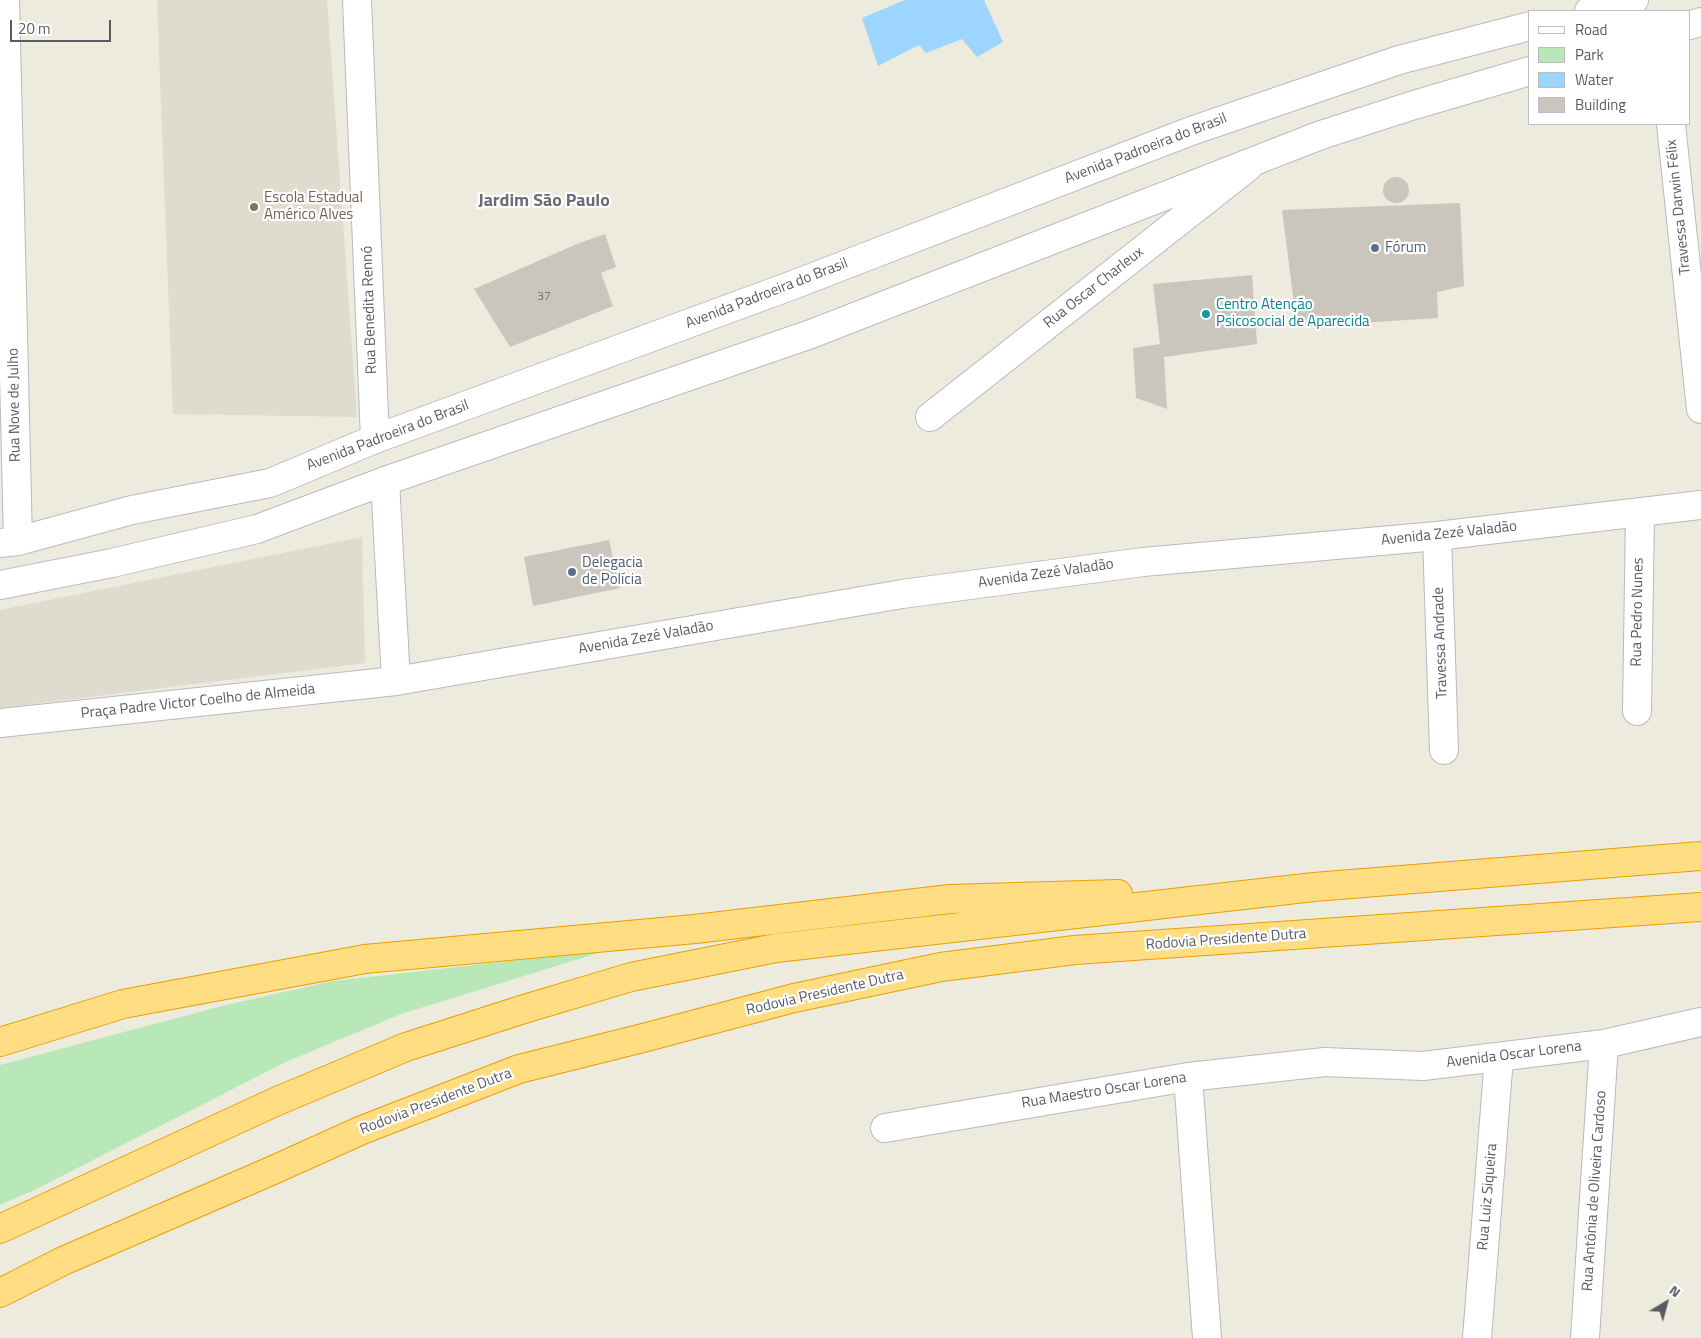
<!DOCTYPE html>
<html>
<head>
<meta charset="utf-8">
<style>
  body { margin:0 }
  #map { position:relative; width:1701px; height:1338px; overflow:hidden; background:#edeade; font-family:"Titillium Web",sans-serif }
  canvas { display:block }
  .legend { position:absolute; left:1528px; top:10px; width:162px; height:115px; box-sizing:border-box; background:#fff; border:1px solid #bcbec0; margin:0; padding:6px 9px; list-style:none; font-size:15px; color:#585c62 }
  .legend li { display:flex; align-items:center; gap:10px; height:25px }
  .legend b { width:25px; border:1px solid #bcbec0 }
  .north { position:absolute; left:1641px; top:1278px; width:50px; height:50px; -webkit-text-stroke:4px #fff; paint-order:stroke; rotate:37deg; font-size:14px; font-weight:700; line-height:20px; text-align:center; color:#585c62 }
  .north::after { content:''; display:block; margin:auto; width:18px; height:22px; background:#585c62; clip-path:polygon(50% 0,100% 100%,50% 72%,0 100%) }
  .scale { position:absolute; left:10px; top:20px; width:101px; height:22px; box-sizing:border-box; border:2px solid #585c62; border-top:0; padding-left:6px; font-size:15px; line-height:18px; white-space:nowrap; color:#585c62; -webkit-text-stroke:4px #fff; paint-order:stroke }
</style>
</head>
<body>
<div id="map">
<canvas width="1701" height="1338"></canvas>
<ul class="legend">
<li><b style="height:6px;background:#fff"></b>Road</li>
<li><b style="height:14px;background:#b8e8b7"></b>Park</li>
<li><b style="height:14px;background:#9cd5ff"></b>Water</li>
<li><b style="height:14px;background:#cac6bd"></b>Building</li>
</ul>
<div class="north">N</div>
<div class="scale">20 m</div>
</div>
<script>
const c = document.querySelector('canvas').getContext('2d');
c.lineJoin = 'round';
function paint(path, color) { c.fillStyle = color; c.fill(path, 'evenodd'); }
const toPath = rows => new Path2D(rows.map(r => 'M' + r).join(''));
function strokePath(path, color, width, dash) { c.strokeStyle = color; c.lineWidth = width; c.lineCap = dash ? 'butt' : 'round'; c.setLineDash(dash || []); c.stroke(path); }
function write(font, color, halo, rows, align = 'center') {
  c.font = font + ' "Titillium Web",sans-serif'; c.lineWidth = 4.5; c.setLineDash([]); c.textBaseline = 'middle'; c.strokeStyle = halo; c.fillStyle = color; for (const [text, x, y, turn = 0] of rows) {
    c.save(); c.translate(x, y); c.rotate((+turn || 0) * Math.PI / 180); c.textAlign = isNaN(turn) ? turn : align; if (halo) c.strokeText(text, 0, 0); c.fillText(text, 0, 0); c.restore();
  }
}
paint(toPath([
  [157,0,327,0,357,417,173,414],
  [362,537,365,663,0,708,0,610]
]), '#dfdbcf');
paint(toPath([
  [608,950,401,1014,288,1061,32,1191,0,1205,0,1065,226,1005,333,981]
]), '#b8e8b7');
paint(toPath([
  [905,0,984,0,1003,42,977,57,962,39,926,53,919,45,878,66,862,18]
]), '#9cd5ff');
paint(toPath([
  '1383 190a13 13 0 1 1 26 0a13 13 0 1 1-26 0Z',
  [1460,203,1464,286,1437,292,1438,318,1297,327,1282,210],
  [605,234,616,267,601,273,613,306,510,347,474,289,577,244],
  [1252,275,1257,344,1164,357,1167,409,1136,398,1133,348,1160,344,1153,284],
  [609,540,620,588,533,606,524,557]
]), '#cac6bd');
const minor = toPath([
  [5,0,18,541],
  [357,0,375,439],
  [1671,124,1701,409],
  [930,417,1248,167],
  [385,481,396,681],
  [1437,536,1444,750],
  [1637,711,1640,513],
  [1188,1077,1207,1338],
  [885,1128,1188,1077,1325,1062,1423,1066,1604,1044,1701,1022],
  [1477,1338,1499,1057],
  [1585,1338,1604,1044]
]);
const tertiary = toPath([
  [0,723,396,681,902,594,1143,562,1437,536,1701,505]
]);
const secondary = toPath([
  [1589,11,1634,0],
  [1690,25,1701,22],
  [0,543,18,541,132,510,270,483,375,439,793,285,1191,131,1399,60,1530,26],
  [0,585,112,563,257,529,385,481,811,334,1321,135,1414,105,1530,71]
]);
const motorway = toPath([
  [0,1042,123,1004,365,959,695,929,950,899,1118,894],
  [0,1229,275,1102,406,1047,521,1010,631,977,776,948,1314,887,1701,856],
  [0,1293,63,1261,271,1171,362,1130,519,1069,643,1038,794,998,941,967,1075,950,1701,907]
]);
strokePath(minor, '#b7bac0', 30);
strokePath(tertiary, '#b7bac0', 30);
strokePath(secondary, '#b8bcc3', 30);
strokePath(motorway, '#eb9f00', 30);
strokePath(minor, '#fff', 28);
strokePath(tertiary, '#fff', 28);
strokePath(secondary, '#fff', 28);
strokePath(motorway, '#ffde83', 28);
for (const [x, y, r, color] of [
  [254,207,5,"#8d6e63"],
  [1375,248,5,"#5c6f8a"],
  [1206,314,5,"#0f9aa8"],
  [572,572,5,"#5c6f8a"]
]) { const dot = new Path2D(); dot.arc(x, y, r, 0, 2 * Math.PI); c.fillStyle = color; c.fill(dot); strokePath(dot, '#fff', 2); }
write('12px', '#747679', null, [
  ["37",544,297]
]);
write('15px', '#585c62', '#fff', [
  ["Avenida Padroeira do Brasil",1146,149,-21],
  ["Travessa Darwin Félix",1679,207,-96],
  ["Rua Oscar Charleux",1094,288,-38],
  ["Avenida Padroeira do Brasil",767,294,-21],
  ["Rua Benedita Rennó",370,310,-92],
  ["Rua Nove de Julho",15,405,-91],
  ["Avenida Padroeira do Brasil",388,436,-21],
  ["Avenida Zezé Valadão",1449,534,-6],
  ["Avenida Zezé Valadão",1046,574,-8],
  ["Rua Pedro Nunes",1638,612,-89],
  ["Avenida Zezé Valadão",646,638,-10],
  ["Travessa Andrade",1441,643,-92],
  ["Praça Padre Victor Coelho de Almeida",198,702,-6],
  ["Rodovia Presidente Dutra",1226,940,-4],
  ["Rodovia Presidente Dutra",825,993,-13],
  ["Avenida Oscar Lorena",1514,1055,-7],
  ["Rua Maestro Oscar Lorena",1104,1091,-9],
  ["Rodovia Presidente Dutra",436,1102,-21],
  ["Rua Antônia de Oliveira Cardoso",1595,1191,-86],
  ["Rua Luiz Siqueira",1488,1197,-85]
]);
write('15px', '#785e54', '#fff', [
  ["Escola Estadual",264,198],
  ["Américo Alves",264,215]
], 'left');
write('15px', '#4e5e75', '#fff', [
  ["Fórum",1385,248],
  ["Delegacia",582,563],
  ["de Polícia",582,580]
], 'left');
write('15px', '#0d838f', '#fff', [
  ["Centro Atenção",1216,305],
  ["Psicosocial de Aparecida",1216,322]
], 'left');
write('bold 18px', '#696e74', '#fff', [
  ["Jardim São Paulo",544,202]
]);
</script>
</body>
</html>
